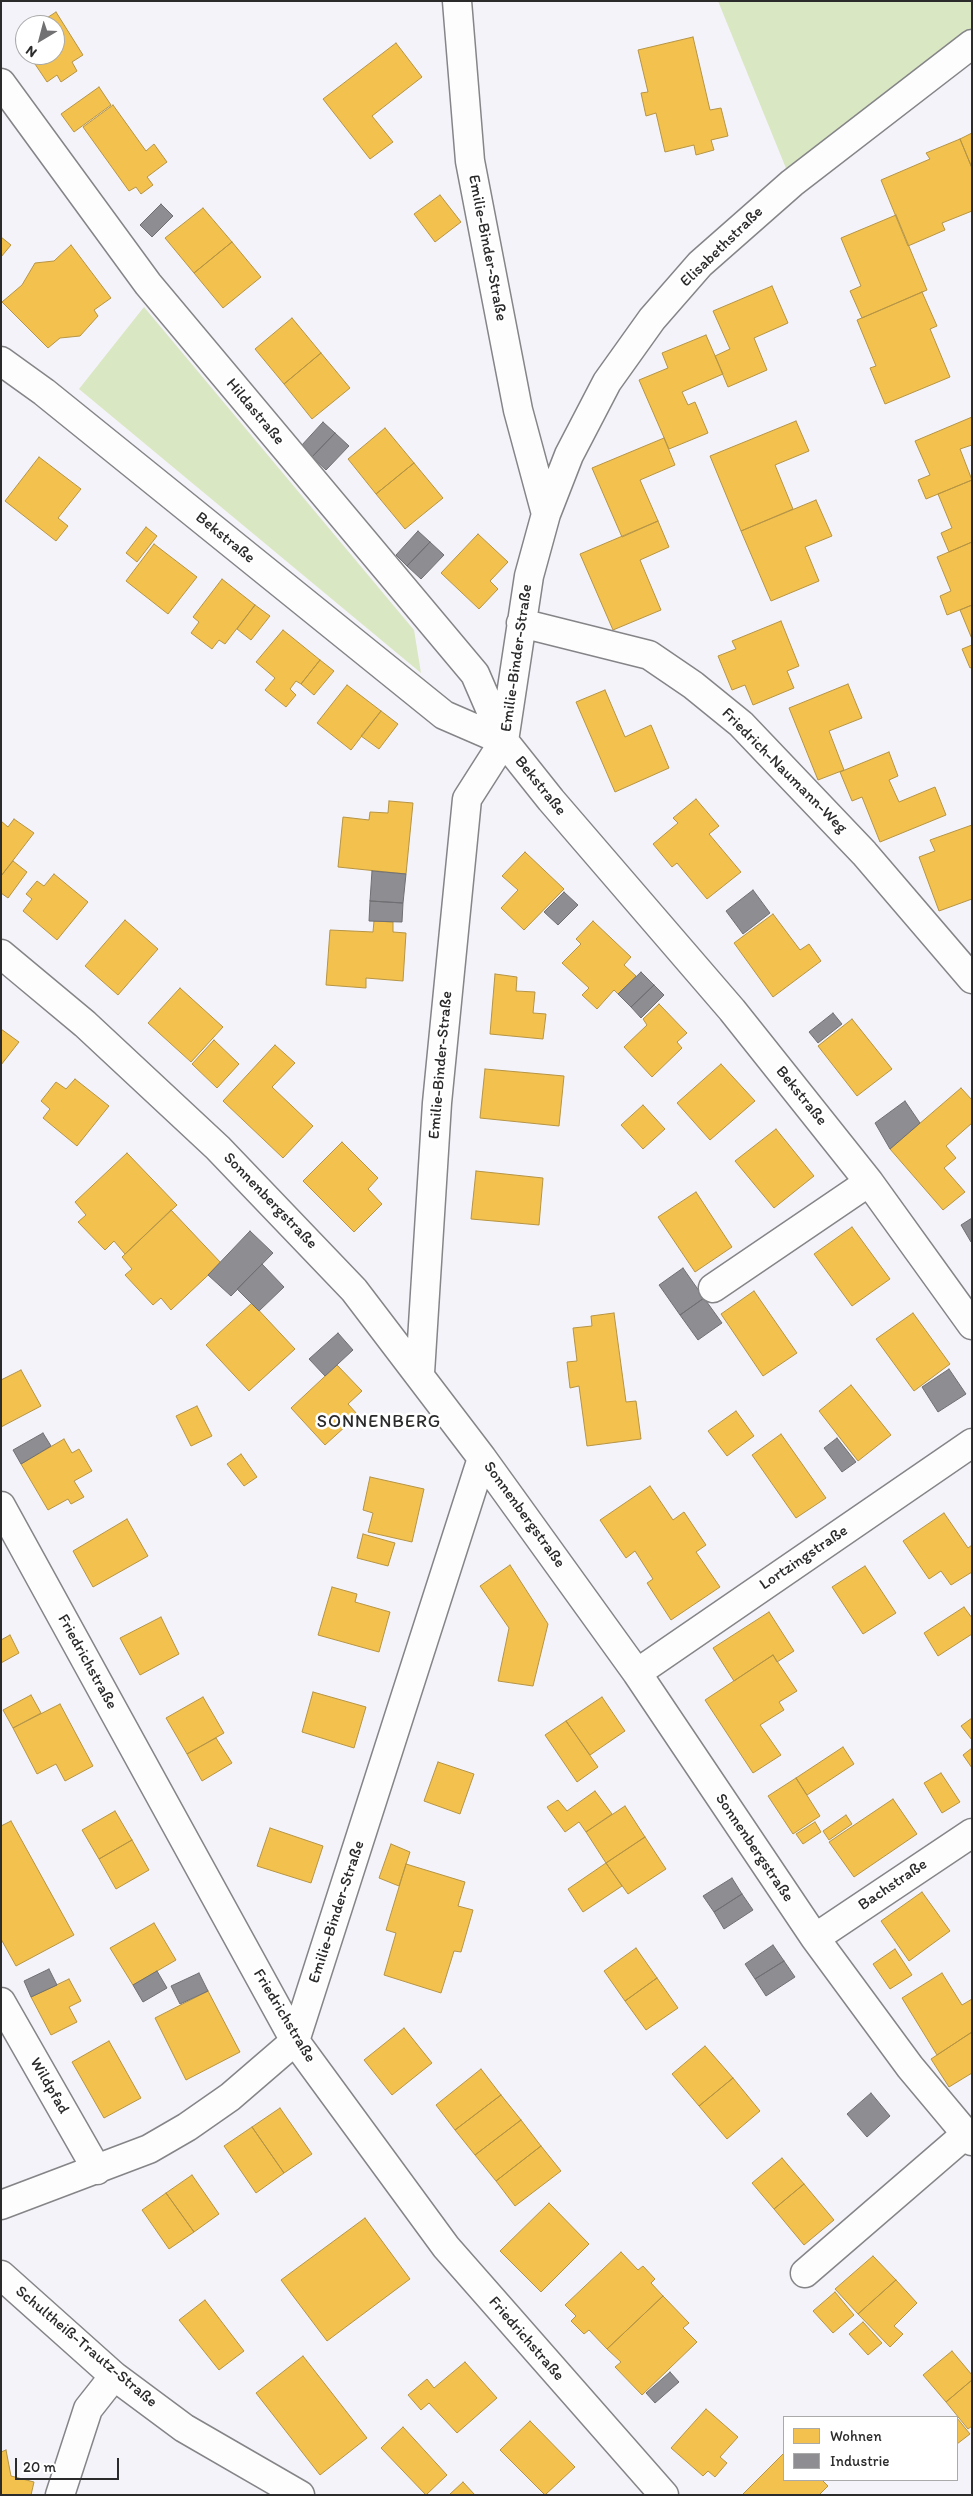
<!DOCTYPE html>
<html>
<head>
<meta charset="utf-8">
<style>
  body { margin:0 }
  #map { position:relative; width:973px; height:2496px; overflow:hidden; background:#f4f3f9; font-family:Itim,sans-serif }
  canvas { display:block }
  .frame { position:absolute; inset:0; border:2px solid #2b2b2b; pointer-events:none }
  .legend { position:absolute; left:783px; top:2416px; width:175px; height:65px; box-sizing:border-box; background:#fff; border:1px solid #aaa; margin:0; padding:6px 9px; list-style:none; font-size:15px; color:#2b2b2b }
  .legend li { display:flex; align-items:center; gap:10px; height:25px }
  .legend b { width:25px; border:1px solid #aaa }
  .north { position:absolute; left:15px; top:15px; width:50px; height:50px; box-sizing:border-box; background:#fff; border:1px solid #aaa; border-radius:50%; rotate:217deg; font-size:14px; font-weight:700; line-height:20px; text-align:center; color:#2b2b2b }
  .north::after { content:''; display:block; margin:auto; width:18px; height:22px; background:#717173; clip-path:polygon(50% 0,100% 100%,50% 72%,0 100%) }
  .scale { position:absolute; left:15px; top:2458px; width:104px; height:22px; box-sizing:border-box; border:2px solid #2b2b2b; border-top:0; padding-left:6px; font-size:15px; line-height:18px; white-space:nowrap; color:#2b2b2b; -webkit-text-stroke:4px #fff; paint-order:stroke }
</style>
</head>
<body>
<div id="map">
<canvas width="973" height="2496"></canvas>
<div class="frame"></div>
<ul class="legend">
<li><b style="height:14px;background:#f2c14e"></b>Wohnen</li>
<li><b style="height:14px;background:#8d8d92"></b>Industrie</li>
</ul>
<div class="north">N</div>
<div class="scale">20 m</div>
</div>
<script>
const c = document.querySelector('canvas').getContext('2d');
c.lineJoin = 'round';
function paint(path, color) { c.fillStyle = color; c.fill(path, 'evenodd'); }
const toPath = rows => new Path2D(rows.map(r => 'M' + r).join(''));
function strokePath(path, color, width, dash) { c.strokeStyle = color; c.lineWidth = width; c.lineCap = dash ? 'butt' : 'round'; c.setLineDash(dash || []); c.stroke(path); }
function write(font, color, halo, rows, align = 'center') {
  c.font = font + ' Itim,sans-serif'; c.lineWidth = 5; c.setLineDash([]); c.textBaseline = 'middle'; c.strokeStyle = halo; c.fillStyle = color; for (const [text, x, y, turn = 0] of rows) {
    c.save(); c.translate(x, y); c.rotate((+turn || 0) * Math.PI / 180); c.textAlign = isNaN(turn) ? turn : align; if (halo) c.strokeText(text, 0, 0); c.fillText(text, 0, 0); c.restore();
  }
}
paint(toPath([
  [718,1,972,1,972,44,792,183],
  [144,307,414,630,421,673,79,389]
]), '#d9e7c2');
const homes = toPath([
  [56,12,83,55,72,62,77,71,61,82,57,75,47,82,29,55,55,55,55,25,36,25,56,12],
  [693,37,710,110,721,108,728,136,711,140,714,150,696,155,694,145,665,152,656,113,646,116,641,93,648,92,638,50,693,37],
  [396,43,422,77,372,116,393,142,370,159,323,99,396,43],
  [99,87,111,105,74,132,61,114,99,87],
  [113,105,146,151,154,144,167,162,147,177,153,185,141,194,136,187,129,191,83,127,113,105],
  [972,133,972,168,960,139,972,133],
  [960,139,972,168,972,211,942,223,945,230,908,246,881,180,930,159,926,153,960,139],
  [440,195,461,222,435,242,414,214,440,195],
  [203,208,232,242,194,273,165,238,203,208],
  [896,215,927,290,862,318,850,291,861,286,841,238,896,215],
  [1,237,11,245,1,257,1,237],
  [232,242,261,277,223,308,194,273,232,242],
  [71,245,111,298,94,310,98,316,80,336,60,338,48,348,2,302,22,285,35,263,54,261,71,245],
  [772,286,788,323,754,338,767,370,728,387,715,356,730,349,713,311,772,286],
  [922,292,937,326,930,329,950,377,885,404,870,368,876,366,857,320,922,292],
  [292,318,321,353,284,384,255,349,292,318],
  [706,335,723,374,682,392,688,405,695,402,708,433,669,449,639,380,668,368,662,353,706,335],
  [321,353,350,388,312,419,284,384,321,353],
  [972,417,972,445,960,449,972,480,926,499,918,480,930,475,915,441,972,417],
  [796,421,809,451,775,465,793,509,741,531,710,456,796,421],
  [385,428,414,463,376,494,348,459,385,428],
  [664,438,675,465,640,480,658,521,622,537,592,468,664,438],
  [39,457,81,489,58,518,68,526,56,541,5,501,39,457],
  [414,463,443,498,405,529,376,494,414,463],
  [972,480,972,542,949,552,941,533,952,528,938,494,972,480],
  [816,500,832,536,805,547,819,581,771,601,741,531,816,500],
  [658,521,669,547,640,560,661,610,613,630,580,554,658,521],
  [146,527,157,536,137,562,126,553,146,527],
  [478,534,508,562,490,581,498,589,479,609,441,573,478,534],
  [972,542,972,605,947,615,940,596,951,591,937,557,972,542],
  [154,544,197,577,168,614,126,581,154,544],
  [222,579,255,605,225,644,219,640,212,649,191,633,199,622,193,617,222,579],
  [255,605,270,616,251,640,237,629,255,605],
  [972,605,972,639,960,610,972,605],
  [781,621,799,666,787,671,794,688,753,705,745,685,732,690,718,656,736,649,732,641,781,621],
  [283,630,320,660,301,684,296,681,290,689,296,695,286,707,265,690,275,678,256,662,283,630],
  [972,645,972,667,970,668,962,649,972,645],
  [320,660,334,671,314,695,301,684,320,660],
  [848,684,862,718,829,731,844,770,818,780,789,708,848,684],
  [347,685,381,711,351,750,317,723,347,685],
  [605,690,625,737,651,725,669,768,615,792,576,702,605,690],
  [381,711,398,724,379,749,361,736,381,711],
  [889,752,898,776,889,780,899,802,935,787,946,815,880,842,862,797,852,801,840,772,889,752],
  [696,799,719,826,709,834,741,872,707,899,677,863,672,867,653,844,678,823,673,818,696,799],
  [389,801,413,803,406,874,338,867,343,817,369,820,370,812,388,813,389,801],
  [14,819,34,833,1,876,1,821,8,827,14,819],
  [972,825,972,899,939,911,919,857,935,851,930,840,972,825],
  [525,852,564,889,524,930,501,908,518,890,502,876,525,852],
  [13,861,27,872,8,898,1,893,1,876,13,861],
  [54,874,88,902,57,940,23,911,32,899,26,894,37,881,44,886,54,874],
  [773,914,800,950,809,944,821,961,773,997,734,943,773,914],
  [125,920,158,949,118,995,85,966,125,920],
  [374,921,393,922,393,932,406,933,403,981,366,978,366,988,326,985,330,930,373,932,374,921],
  [593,921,631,957,624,965,636,976,618,994,614,990,597,1009,582,995,589,988,562,963,581,944,576,939,593,921],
  [495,974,517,977,516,991,535,992,533,1013,546,1014,543,1039,490,1034,495,974],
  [180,988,223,1027,191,1062,148,1023,180,988],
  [659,1004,687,1033,677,1042,682,1048,652,1077,624,1047,647,1025,643,1019,659,1004],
  [852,1019,892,1069,857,1096,818,1046,852,1019],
  [1,1029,19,1042,1,1065,1,1029],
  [214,1040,239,1064,217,1088,192,1064,214,1040],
  [275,1045,295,1063,272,1087,313,1126,283,1158,223,1101,275,1045],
  [721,1064,755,1101,710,1140,677,1103,721,1064],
  [485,1069,564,1076,559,1126,480,1118,485,1069],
  [75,1079,109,1106,77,1146,43,1118,50,1109,41,1101,56,1082,66,1089,75,1079],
  [961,1088,972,1100,972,1123,946,1146,956,1158,944,1168,965,1192,943,1210,890,1149,961,1088],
  [643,1105,665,1129,643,1149,621,1125,643,1105],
  [776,1129,814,1176,774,1208,735,1161,776,1129],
  [342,1142,378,1178,368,1189,382,1204,354,1232,303,1181,342,1142],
  [127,1153,177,1205,125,1254,114,1241,105,1250,78,1222,86,1215,75,1202,127,1153],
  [476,1171,543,1178,539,1225,471,1219,476,1171],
  [696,1192,732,1247,695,1272,658,1217,696,1192],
  [171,1210,221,1263,171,1310,161,1298,153,1305,125,1275,132,1269,122,1257,171,1210],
  [852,1227,890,1279,852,1306,814,1254,852,1227],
  [754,1291,797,1353,763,1376,721,1314,754,1291],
  [252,1303,295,1349,249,1391,206,1345,252,1303],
  [614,1313,626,1402,636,1401,641,1439,587,1446,579,1386,570,1388,567,1362,577,1361,573,1328,592,1326,591,1316,614,1313],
  [913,1313,950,1364,914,1391,876,1339,913,1313],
  [337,1365,362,1391,348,1404,358,1415,325,1445,291,1408,337,1365],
  [21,1370,41,1406,1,1427,1,1380,21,1370],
  [851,1385,891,1435,858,1461,819,1411,851,1385],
  [197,1406,212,1436,191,1446,176,1416,197,1406],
  [736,1411,754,1436,727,1456,708,1431,736,1411],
  [781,1434,826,1498,796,1518,752,1455,781,1434],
  [64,1439,72,1453,79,1449,92,1471,74,1481,84,1497,71,1504,68,1499,48,1510,21,1464,64,1439],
  [241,1454,257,1477,244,1486,227,1464,241,1454],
  [370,1477,424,1489,412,1542,368,1532,373,1513,363,1510,370,1477],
  [650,1486,673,1520,684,1512,706,1545,696,1552,720,1587,671,1620,647,1583,653,1579,635,1551,626,1558,600,1520,650,1486],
  [944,1513,968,1548,972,1545,972,1572,951,1585,941,1571,929,1579,903,1541,944,1513],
  [127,1519,148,1556,93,1587,73,1551,127,1519],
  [363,1534,395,1543,388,1566,357,1558,363,1534],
  [510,1565,548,1624,533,1686,498,1681,509,1628,480,1586,510,1565],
  [865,1566,896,1613,863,1634,832,1587,865,1566],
  [332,1587,357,1594,355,1602,390,1612,379,1652,318,1635,332,1587],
  [964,1607,972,1618,972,1634,938,1656,924,1633,964,1607],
  [769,1612,794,1651,777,1662,773,1655,734,1681,713,1648,769,1612],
  [161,1617,179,1654,140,1675,120,1638,161,1617],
  [10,1635,19,1653,1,1663,1,1640,10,1635],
  [773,1655,797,1691,779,1702,784,1710,760,1725,781,1755,753,1773,705,1700,773,1655],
  [313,1692,366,1707,354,1748,302,1732,313,1692],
  [31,1695,41,1713,13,1728,3,1710,31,1695],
  [203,1697,224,1733,187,1754,166,1718,203,1697],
  [602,1697,625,1731,590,1755,566,1721,602,1697],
  [60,1704,93,1766,65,1781,56,1764,37,1774,13,1728,60,1704],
  [972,1718,972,1740,961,1726,972,1718],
  [566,1721,598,1767,577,1782,545,1735,566,1721],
  [216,1738,232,1763,202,1781,187,1754,216,1738],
  [843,1747,854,1764,807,1795,796,1778,843,1747],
  [972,1748,972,1768,963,1755,972,1748],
  [438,1762,474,1774,460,1814,424,1801,438,1762],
  [941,1773,960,1802,942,1813,924,1783,941,1773],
  [796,1778,820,1816,793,1834,768,1796,796,1778],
  [595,1791,612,1814,586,1832,579,1822,565,1832,547,1807,558,1800,567,1811,595,1791],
  [893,1799,917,1834,854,1877,829,1842,893,1799],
  [625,1806,645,1837,606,1863,586,1832,625,1806],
  [115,1811,132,1840,99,1859,82,1830,115,1811],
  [846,1815,852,1824,829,1840,823,1831,846,1815],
  [11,1821,74,1935,16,1966,1,1939,1,1826,11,1821],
  [815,1822,821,1832,803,1844,796,1834,815,1822],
  [270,1828,323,1846,311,1883,257,1866,270,1828],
  [645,1837,666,1869,628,1894,606,1863,645,1837],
  [132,1840,149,1870,116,1889,99,1859,132,1840],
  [391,1844,410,1852,399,1886,379,1878,391,1844],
  [606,1863,622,1886,583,1912,568,1889,606,1863],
  [406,1864,465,1882,458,1906,473,1910,461,1952,454,1951,441,1993,384,1975,396,1933,386,1930,406,1864],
  [922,1892,950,1931,909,1961,881,1921,922,1892],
  [154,1923,176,1960,133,1985,110,1948,154,1923],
  [636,1948,657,1978,625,2001,604,1971,636,1948],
  [895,1949,912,1975,890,1989,873,1964,895,1949],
  [942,1973,962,2005,972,1999,972,2032,937,2055,902,1998,942,1973],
  [657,1978,678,2008,646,2030,625,2001,657,1978],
  [69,1979,81,2001,69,2007,77,2022,51,2035,31,1997,69,1979],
  [208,1991,240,2052,186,2080,155,2018,208,1991],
  [404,2028,432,2063,392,2095,364,2060,404,2028],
  [972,2032,972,2073,949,2087,931,2059,972,2032],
  [109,2041,141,2098,104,2118,72,2062,109,2041],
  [705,2046,733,2078,699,2106,672,2074,705,2046],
  [481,2069,501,2095,455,2130,436,2105,481,2069],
  [733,2078,760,2111,727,2139,699,2106,733,2078],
  [501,2095,521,2120,475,2155,455,2130,501,2095],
  [280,2108,312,2154,284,2173,252,2127,280,2108],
  [521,2120,541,2146,496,2181,475,2155,521,2120],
  [252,2127,284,2173,256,2193,224,2146,252,2127],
  [541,2146,561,2171,515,2206,496,2181,541,2146],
  [782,2158,804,2184,774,2209,752,2183,782,2158],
  [192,2175,219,2214,194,2232,166,2193,192,2175],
  [804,2184,834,2220,804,2245,774,2209,804,2184],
  [166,2193,194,2232,169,2249,142,2210,166,2193],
  [549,2203,589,2244,541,2292,500,2251,549,2203],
  [365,2218,410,2279,327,2341,281,2280,365,2218],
  [621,2252,638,2270,643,2266,655,2279,651,2283,663,2296,607,2349,589,2330,584,2334,571,2321,576,2316,565,2305,621,2252],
  [873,2256,896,2280,858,2314,835,2289,873,2256],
  [896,2280,917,2303,894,2326,903,2334,890,2347,858,2314,896,2280],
  [835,2292,854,2315,833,2333,813,2311,835,2292],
  [663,2296,689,2323,683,2328,697,2342,642,2395,615,2367,621,2362,607,2349,663,2296],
  [205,2300,244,2351,219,2370,179,2320,205,2300],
  [863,2322,882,2343,868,2355,849,2334,863,2322],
  [952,2351,972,2375,972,2380,946,2402,923,2375,952,2351],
  [303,2356,367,2438,320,2475,256,2393,303,2356],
  [465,2362,497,2398,457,2433,429,2403,421,2410,408,2395,427,2379,434,2388,465,2362],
  [972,2380,972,2426,968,2429,946,2402,972,2380],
  [706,2409,738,2437,720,2457,727,2463,715,2477,708,2471,703,2476,671,2448,706,2409],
  [957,2418,970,2434,957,2444,957,2418],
  [530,2421,575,2467,545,2495,500,2450,530,2421],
  [403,2427,447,2475,426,2495,381,2448,403,2427],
  [6,2450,11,2476,34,2482,31,2495,1,2495,1,2452,6,2450],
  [784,2453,784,2480,822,2480,828,2486,819,2495,742,2495,784,2453],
  [463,2482,475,2495,449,2495,463,2482]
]);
paint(homes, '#f2c14e');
strokePath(homes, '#b69444', 1);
const industry = toPath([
  [161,204,173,216,152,237,140,225,161,204],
  [323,422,335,433,312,457,301,446,323,422],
  [335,433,349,446,326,470,312,457,335,433],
  [418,531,430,542,407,566,396,555,418,531],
  [430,542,444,555,421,579,407,566,430,542],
  [372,871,406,874,403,903,370,901,372,871],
  [753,890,770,913,743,934,726,911,753,890],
  [564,892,578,905,558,925,544,912,564,892],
  [370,901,403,903,402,922,369,921,370,901],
  [641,972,654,985,631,1007,618,994,641,972],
  [654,985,664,995,641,1018,631,1007,654,985],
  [833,1013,842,1024,818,1043,809,1032,833,1013],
  [905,1101,920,1123,890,1149,875,1123,905,1101],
  [972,1218,972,1242,971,1242,961,1225,972,1218],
  [250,1231,273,1253,231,1296,208,1275,250,1231],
  [262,1264,284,1287,259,1311,237,1289,262,1264],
  [683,1268,704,1298,680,1315,659,1285,683,1268],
  [704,1298,722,1323,698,1340,680,1315,704,1298],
  [338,1333,353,1350,325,1376,309,1359,338,1333],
  [949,1369,966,1394,938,1412,922,1387,949,1369],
  [43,1433,51,1446,21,1464,13,1450,43,1433],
  [837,1438,856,1462,842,1472,824,1448,837,1438],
  [732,1878,742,1894,714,1912,703,1896,732,1878],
  [742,1894,753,1910,724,1929,714,1912,742,1894],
  [773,1945,784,1961,755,1979,745,1964,773,1945],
  [784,1961,795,1977,766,1996,755,1979,784,1961],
  [49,1969,57,1985,31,1997,24,1981,49,1969],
  [157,1971,167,1988,143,2002,133,1985,157,1971],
  [199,1973,208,1991,180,2004,171,1986,199,1973],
  [871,2093,890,2116,867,2137,847,2114,871,2093],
  [670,2372,679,2382,655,2403,646,2393,670,2372]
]);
paint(industry, '#8d8d92');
strokePath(industry, '#707073', 1);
const minor = toPath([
  [457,1,470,161,518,410,546,514],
  [1,83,148,284,475,674,504,741],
  [1,361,44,392,444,715,504,741,551,800,732,1010,869,1182,972,1325],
  [521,623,649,655,693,685,741,724,864,853,972,979],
  [1,954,85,1024,218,1148,354,1290,482,1458,637,1673,815,1938,910,2067,972,2141],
  [713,1288,869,1182],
  [420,1373,437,1103,467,799,504,741,529,576,546,514,569,455,607,382,652,319,700,264,792,183,972,44],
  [1,1506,295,2041,446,2247,664,2495],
  [637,1673,972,1443],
  [815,1938,972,1833],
  [1,2002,97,2170],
  [1,2205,149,2149,187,2127,230,2097,295,2041,482,1458],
  [805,2273,966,2134],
  [1,2275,114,2376,184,2428,300,2495],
  [60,2495,88,2409,114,2376]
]);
strokePath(minor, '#858588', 31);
strokePath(minor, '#fdfdfe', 28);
write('16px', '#2b2b2b', '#fff', [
  ["Elisabethstraße",722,247,-44],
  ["Emilie-Binder-Straße",487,248,79],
  ["Hildastraße",255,412,50],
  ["Bekstraße",225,538,39],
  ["Emilie-Binder-Straße",517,658,-82],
  ["Friedrich-Naumann-Weg",784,771,45],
  ["Bekstraße",540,786,51],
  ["Emilie-Binder-Straße",441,1065,-85],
  ["Bekstraße",801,1096,51],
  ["Sonnenbergstraße",270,1201,46],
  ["Sonnenbergstraße",524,1515,54],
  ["Lortzingstraße",804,1558,-34],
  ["Friedrichstraße",87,1662,61],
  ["Sonnenbergstraße",754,1848,56],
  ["Bachstraße",893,1885,-34],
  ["Emilie-Binder-Straße",337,1912,-72],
  ["Friedrichstraße",284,2016,59],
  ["Wildpfad",49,2086,60],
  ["Friedrichstraße",526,2339,49],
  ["Schultheiß-Trautz-Straße",86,2347,40]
]);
c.letterSpacing = '1px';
write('18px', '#2b2b2b', '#fff', [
  ["SONNENBERG",379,1422]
]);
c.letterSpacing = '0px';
</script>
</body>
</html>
